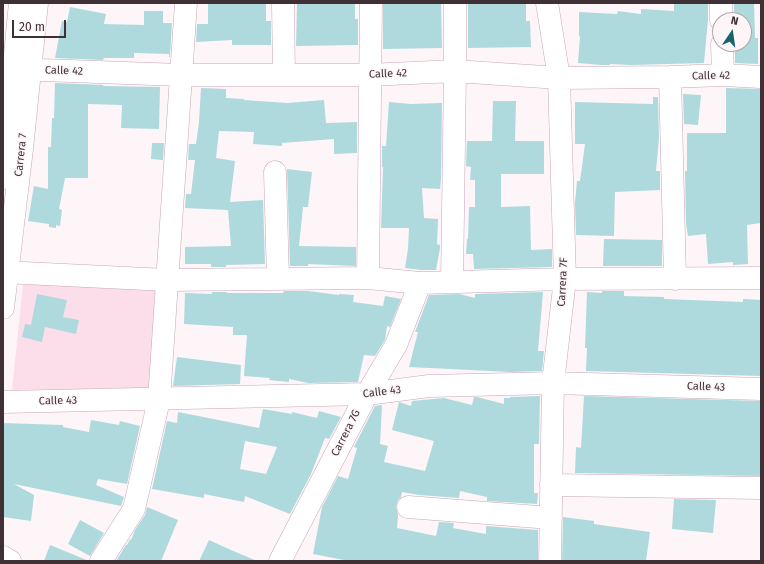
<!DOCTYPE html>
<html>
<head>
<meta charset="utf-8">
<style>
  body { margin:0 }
  #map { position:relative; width:764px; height:564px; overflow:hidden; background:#fdf5f8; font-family:"Fira Sans",sans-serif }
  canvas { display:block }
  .frame { position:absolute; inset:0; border:4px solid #3f3036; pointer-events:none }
  .north { position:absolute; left:712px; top:12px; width:40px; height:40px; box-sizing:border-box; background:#fdf5f8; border:1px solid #b1a6aa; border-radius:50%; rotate:13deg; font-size:11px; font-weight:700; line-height:16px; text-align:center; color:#3f3036 }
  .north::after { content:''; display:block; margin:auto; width:14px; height:18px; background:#17656b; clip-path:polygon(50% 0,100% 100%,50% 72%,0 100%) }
  .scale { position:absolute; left:12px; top:20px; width:54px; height:18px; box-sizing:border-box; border:2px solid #3f3036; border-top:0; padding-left:5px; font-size:12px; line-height:14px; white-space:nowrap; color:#3f3036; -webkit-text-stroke:3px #fdf5f8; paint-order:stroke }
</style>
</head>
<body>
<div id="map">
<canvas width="764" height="564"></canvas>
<div class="frame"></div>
<div class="north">N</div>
<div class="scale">20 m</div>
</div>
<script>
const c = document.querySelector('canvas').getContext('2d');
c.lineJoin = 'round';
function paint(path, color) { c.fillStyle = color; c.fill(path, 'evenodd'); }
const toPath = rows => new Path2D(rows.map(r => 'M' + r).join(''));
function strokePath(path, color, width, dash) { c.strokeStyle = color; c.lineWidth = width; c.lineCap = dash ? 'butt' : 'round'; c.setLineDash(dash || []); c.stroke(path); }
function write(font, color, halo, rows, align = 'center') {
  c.font = font + ' "Fira Sans",sans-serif'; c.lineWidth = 3; c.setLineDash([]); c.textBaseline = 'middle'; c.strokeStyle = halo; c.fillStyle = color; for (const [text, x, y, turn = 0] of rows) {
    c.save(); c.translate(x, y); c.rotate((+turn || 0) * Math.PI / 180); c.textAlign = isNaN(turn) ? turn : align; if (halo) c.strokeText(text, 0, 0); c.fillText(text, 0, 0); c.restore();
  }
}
paint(toPath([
  [160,281,150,388,12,390,23,285]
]), '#fbdeea');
paint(toPath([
  [208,3,266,3,266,21,271,21,271,45,232,45,232,40,196,42,197,24,208,24],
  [297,3,355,3,355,19,358,19,358,45,296,46],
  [383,3,441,3,442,48,383,49],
  [468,3,526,3,526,21,530,21,531,47,468,48],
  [674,3,708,3,708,19,704,63,631,65,610,64,610,65,601,65,578,63,580,36,579,36,579,12,617,14,618,11,641,14,641,9,674,11],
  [734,3,754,3,755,38,758,38,758,64,735,63,735,44,744,44,744,20,734,20],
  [70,7,106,14,104,24,144,25,144,11,163,11,163,23,172,23,170,57,169,57,169,54,134,53,134,58,104,58,103,60,55,58,62,21,67,22],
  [55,83,103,85,103,86,160,87,159,129,121,128,122,105,88,104,88,178,65,178,59,209,62,210,60,226,56,225,56,228,49,227,49,224,28,221,34,186,48,189,48,147,51,147,52,118,54,118],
  [201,88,226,89,226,98,244,99,244,100,287,103,324,100,326,123,357,122,357,153,334,154,334,139,282,143,282,146,253,144,254,132,219,131,216,158,235,161,230,202,263,200,265,264,226,265,226,267,211,267,211,264,185,264,185,247,231,246,228,210,185,208,186,194,191,194,195,160,188,160,189,144,196,144,199,122],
  [726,88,761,89,761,223,747,225,748,264,733,265,733,262,708,264,706,234,688,236,686,224,685,171,687,171,687,133,726,133],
  [683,94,701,95,698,125,684,124],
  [653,97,658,97,659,138,656,171,660,171,660,190,615,192,614,236,576,235,575,203,577,181,580,181,585,144,575,144,575,102,653,104],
  [493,101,516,101,515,141,544,141,544,174,501,174,501,207,530,206,531,250,552,249,552,267,474,269,473,254,466,254,467,239,468,239,469,207,475,207,475,180,470,180,471,167,466,166,467,141,492,141],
  [389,102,411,104,442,103,441,179,440,189,422,188,424,218,438,219,437,244,440,245,440,248,436,270,421,270,405,268,408,249,409,228,381,228,383,167,382,167,382,146,386,146],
  [152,143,164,143,163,160,151,159],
  [287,169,312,172,308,207,303,207,299,246,356,247,356,266,308,264,308,266,290,266],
  [604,239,662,240,662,266,603,266],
  [284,291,308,291,339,295,339,294,354,295,353,302,383,306,385,296,401,299,390,327,387,326,385,340,375,356,364,355,358,382,308,383,289,379,289,382,269,380,270,378,244,376,247,335,233,335,233,327,184,324,185,293,212,294,212,292,227,292,227,293,283,293],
  [602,291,624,291,624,296,664,297,664,299,743,302,743,299,761,300,761,376,586,371,587,348,585,348,587,292,602,293],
  [543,292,538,351,544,351,542,371,510,372,409,367,418,332,415,332,429,295,459,294,475,298,475,294],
  [37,294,67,300,63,317,79,320,76,334,45,327,42,342,22,337,25,324,31,325],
  [177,357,241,365,240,384,173,386],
  [540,396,539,444,534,444,534,493,538,493,537,504,487,501,487,497,460,491,459,498,419,495,402,492,401,497,398,500,396,506,398,515,397,528,436,536,439,522,454,523,453,528,486,534,486,526,538,530,538,561,349,561,313,554,322,507,338,476,348,479,357,448,354,447,375,406,382,405,380,444,388,446,384,462,425,471,434,441,392,430,399,402,411,406,412,401,444,398,472,405,474,397,477,397,504,404,504,398,510,398,510,397],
  [584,396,761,401,761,476,575,473,576,447,581,448],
  [263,409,292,414,292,412,317,418,319,411,341,417,329,439,325,438,311,474,290,514,245,496,244,502,204,494,204,498,152,489,167,421,177,423,178,412,259,428],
  [245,441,277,447,266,474,240,469],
  [91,420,119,425,120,421,140,426,127,484,98,479,96,485,124,497,121,506,14,484,34,495,31,521,3,517,3,423,63,425,63,427,89,432],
  [674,499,716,500,713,533,672,529],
  [147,507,178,520,161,561,116,561,126,545,127,545,130,539,131,540,135,530,145,515],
  [563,517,594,521,594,524,650,532,646,561,562,561],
  [80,520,104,533,90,556,68,544],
  [209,540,231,550,257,561,199,561],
  [50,545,89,561,44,561]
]), '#aedadd');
const minor = toPath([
  [283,3,284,75],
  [547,3,559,78,565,279,553,383,550,561],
  [721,3,721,20],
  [722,44,723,75],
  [14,69,181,75,369,75,455,71,559,78,670,77,723,75,761,77],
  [670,77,675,279],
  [275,172,278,279],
  [3,178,20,3],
  [3,272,167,280,368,278,420,283,565,279,761,278],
  [368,278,371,3],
  [452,282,455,71,455,3],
  [3,308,22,149,37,3],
  [3,402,367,394,429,386,553,383,761,389],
  [551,485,761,488],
  [408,507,551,518],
  [3,557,10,561],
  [101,561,134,509,159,400,186,3],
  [280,561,367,394,396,345,420,283]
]);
strokePath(minor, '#c9a6b5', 23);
strokePath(minor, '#fff', 22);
write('11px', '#3f3036', '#fdf5f8', [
  ["Calle 42",64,71,2],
  ["Calle 42",388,74,-2],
  ["Calle 42",711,76,-1],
  ["Carrera 7",21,155,-84],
  ["Carrera 7F",563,282,-87],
  ["Calle 43",706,387,2],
  ["Calle 43",382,392,-7],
  ["Calle 43",58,401,-1],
  ["Carrera 7G",346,433,-63]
]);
</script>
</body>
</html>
